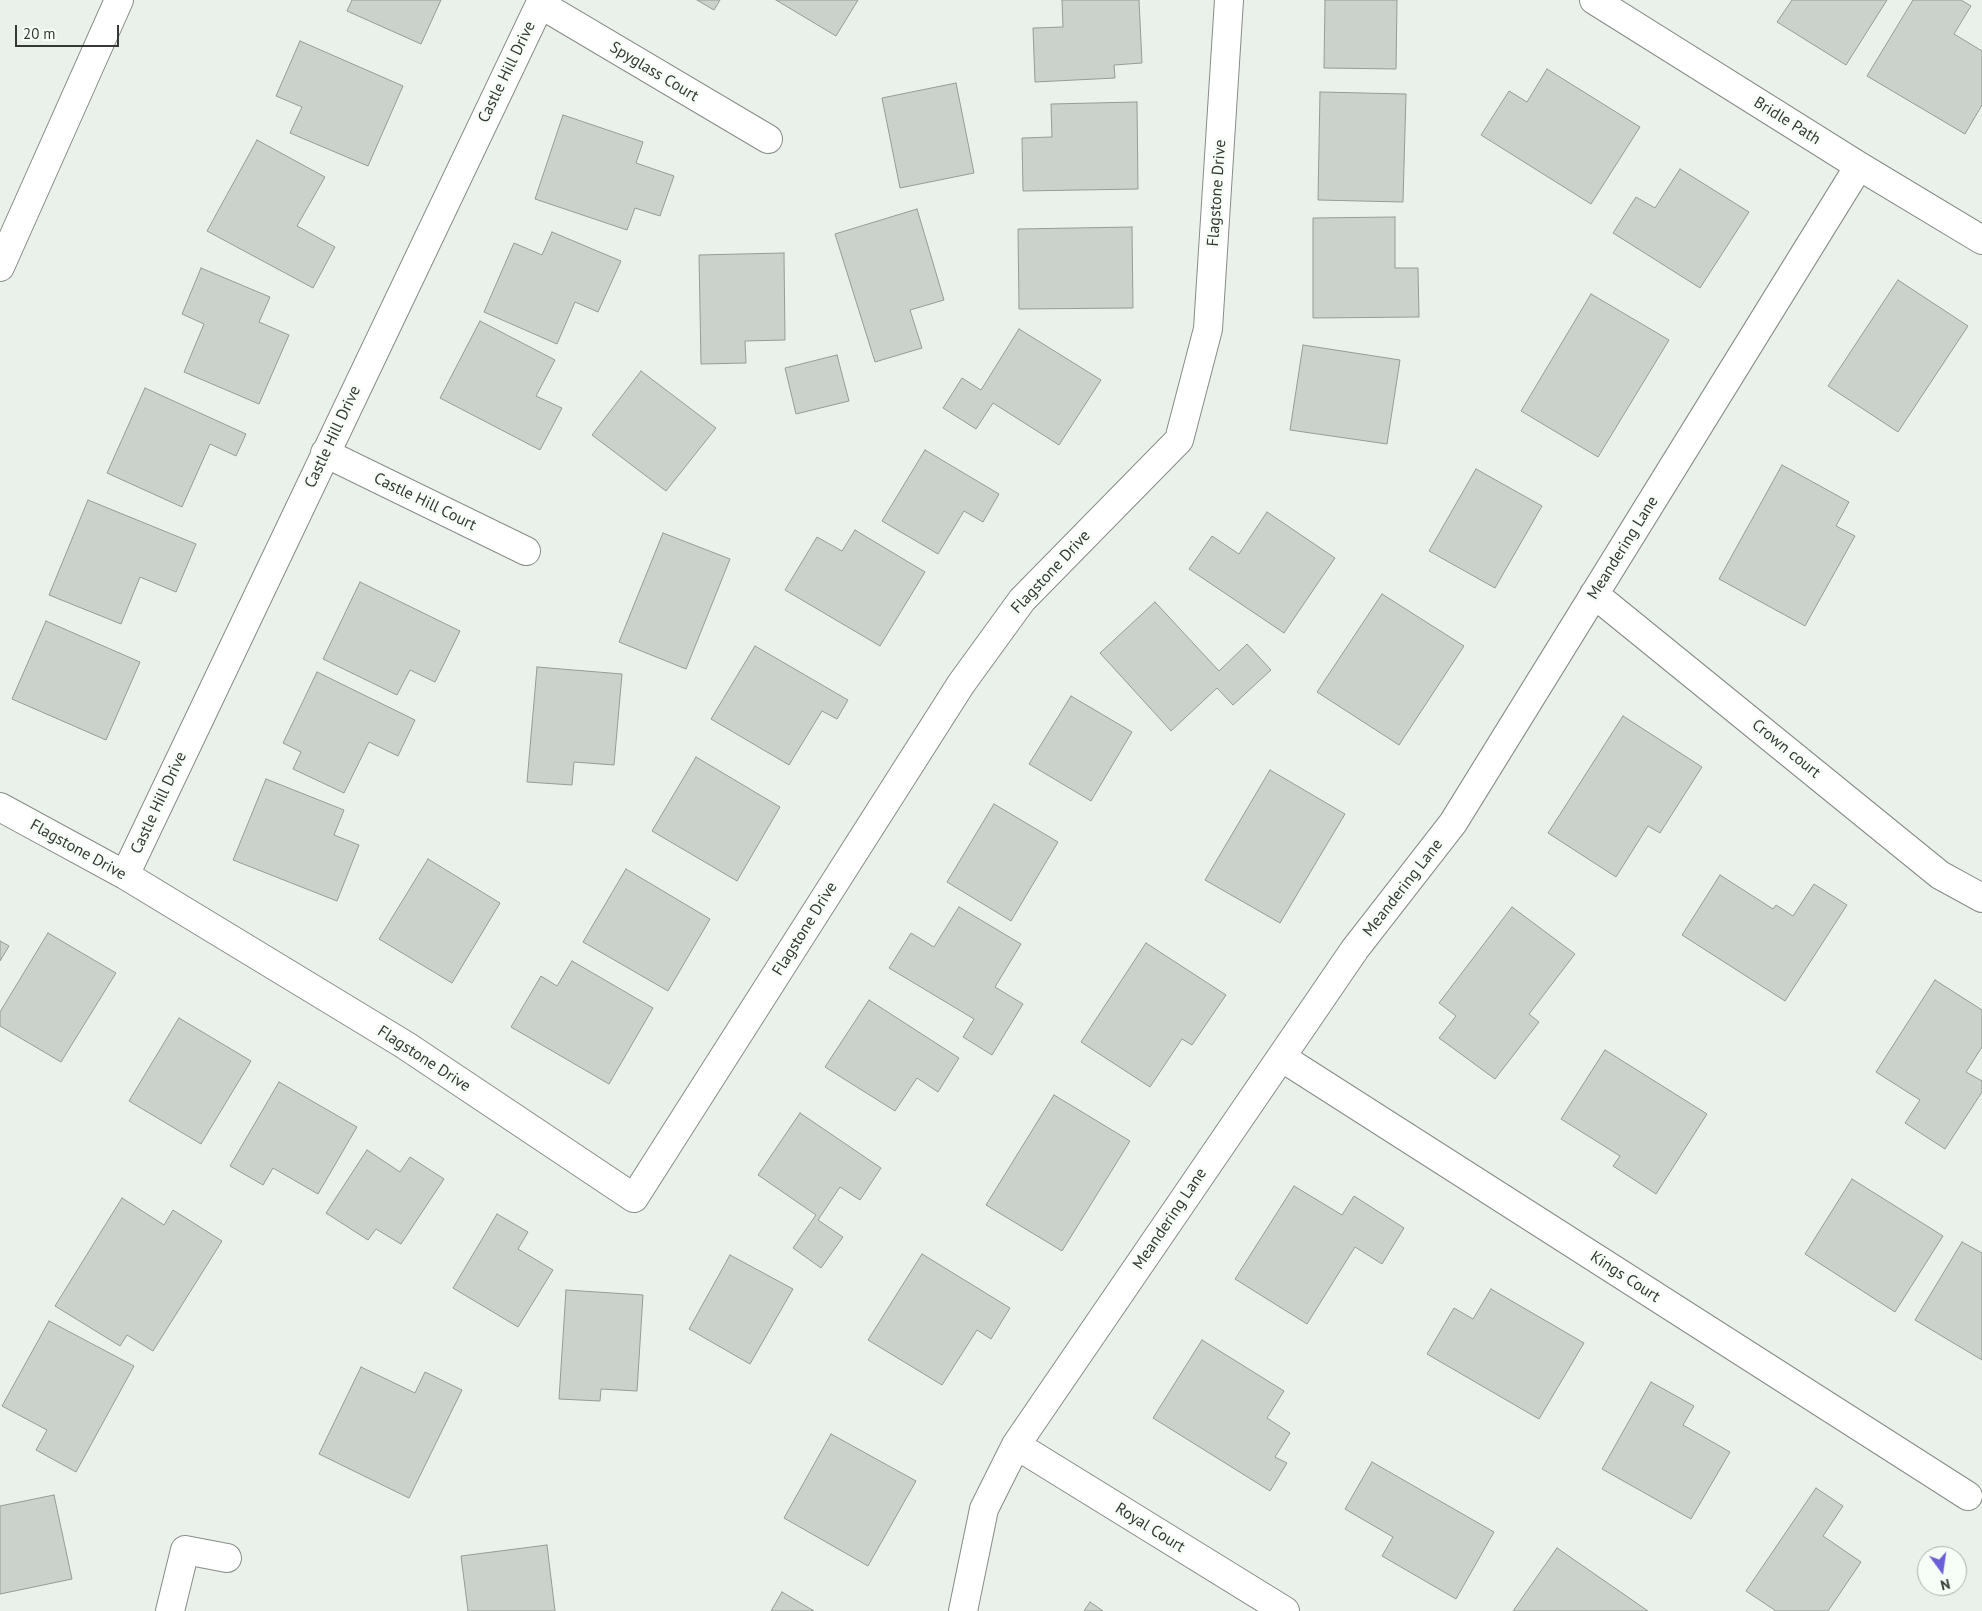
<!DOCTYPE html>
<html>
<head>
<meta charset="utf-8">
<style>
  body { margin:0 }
  #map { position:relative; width:1982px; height:1611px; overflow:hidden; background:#eaf1ea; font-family:"PT Sans",sans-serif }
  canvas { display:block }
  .north { position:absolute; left:1917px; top:1546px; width:50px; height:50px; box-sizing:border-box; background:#f7fef7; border:1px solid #a9afa9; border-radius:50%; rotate:166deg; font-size:14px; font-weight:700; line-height:20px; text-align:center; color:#353835 }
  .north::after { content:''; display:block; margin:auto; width:18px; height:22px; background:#6a5fd8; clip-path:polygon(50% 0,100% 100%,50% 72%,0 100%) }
  .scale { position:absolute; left:15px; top:25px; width:104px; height:22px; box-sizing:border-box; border:2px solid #353835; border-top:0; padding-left:6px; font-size:15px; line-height:18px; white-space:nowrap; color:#353835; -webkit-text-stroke:4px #f7fef7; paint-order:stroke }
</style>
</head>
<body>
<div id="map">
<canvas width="1982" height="1611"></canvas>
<div class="north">N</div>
<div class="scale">20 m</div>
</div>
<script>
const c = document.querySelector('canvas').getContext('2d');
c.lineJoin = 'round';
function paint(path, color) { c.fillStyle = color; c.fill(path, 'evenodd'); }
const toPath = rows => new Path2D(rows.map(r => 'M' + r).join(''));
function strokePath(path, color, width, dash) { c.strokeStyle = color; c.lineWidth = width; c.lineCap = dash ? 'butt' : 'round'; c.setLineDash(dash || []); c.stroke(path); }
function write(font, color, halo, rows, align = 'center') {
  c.font = font + ' "PT Sans",sans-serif'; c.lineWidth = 5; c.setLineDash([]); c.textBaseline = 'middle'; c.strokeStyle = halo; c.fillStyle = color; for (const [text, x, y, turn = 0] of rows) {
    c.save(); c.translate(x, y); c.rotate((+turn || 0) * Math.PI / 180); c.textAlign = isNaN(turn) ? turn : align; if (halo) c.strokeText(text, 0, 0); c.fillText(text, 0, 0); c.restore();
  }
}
const building = toPath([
  [352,0,441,0,421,44,347,11,352,0],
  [697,0,720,0,714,10,697,0],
  [776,0,858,0,836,36,776,0],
  [1062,0,1139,0,1142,63,1114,65,1115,78,1035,82,1033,28,1063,27,1062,0],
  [1325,0,1397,0,1396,69,1324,68,1325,0],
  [1792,0,1887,0,1846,65,1777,22,1792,0],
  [1913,0,1961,0,1971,6,1954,34,1982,51,1982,105,1965,134,1867,76,1913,0],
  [300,41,403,86,368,166,290,133,302,107,276,96,300,41],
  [1547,69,1640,127,1591,204,1481,135,1509,91,1527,102,1547,69],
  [956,83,974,173,900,188,882,98,956,83],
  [1320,92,1406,94,1403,202,1318,200,1320,92],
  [1137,102,1138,189,1023,191,1022,138,1052,137,1051,104,1137,102],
  [563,115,643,142,636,163,674,176,660,216,635,208,627,230,535,199,563,115],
  [257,140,325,177,297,226,335,247,313,288,207,231,257,140],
  [1680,169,1749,212,1700,288,1613,233,1636,197,1655,208,1680,169],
  [917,209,944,300,910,310,922,348,875,362,835,234,917,209],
  [1395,217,1395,268,1418,268,1419,317,1313,318,1313,218,1395,217],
  [1132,227,1133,308,1019,309,1018,229,1132,227],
  [552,232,621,261,598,312,575,302,557,344,484,312,514,243,542,255,552,232],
  [784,253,785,340,745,341,746,363,701,364,699,255,784,253],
  [201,268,270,297,259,322,289,335,259,404,184,372,204,324,182,314,201,268],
  [1898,280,1968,326,1898,432,1828,386,1898,280],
  [1591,294,1669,340,1598,457,1521,411,1591,294],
  [480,321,555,360,536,396,562,408,540,450,440,398,480,321],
  [1019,329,1101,380,1059,445,993,403,976,429,943,408,962,378,981,390,1019,329],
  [1303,345,1400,360,1387,444,1290,430,1303,345],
  [837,355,849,401,796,414,785,368,837,355],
  [641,371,716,428,666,491,592,435,641,371],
  [145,388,246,434,236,456,210,444,182,507,107,473,145,388],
  [925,450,999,494,983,522,964,511,938,554,882,521,925,450],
  [1782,465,1849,502,1836,526,1855,536,1805,626,1719,579,1782,465],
  [1476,469,1542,506,1495,588,1429,551,1476,469],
  [88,500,196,544,176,592,140,577,121,624,49,595,88,500],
  [1267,512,1335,558,1284,633,1189,569,1212,536,1239,554,1267,512],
  [855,530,925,572,880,646,785,590,817,537,842,551,855,530],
  [663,533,730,559,686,669,619,642,663,533],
  [360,582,460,631,435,682,410,670,397,695,323,659,360,582],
  [1382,594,1464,646,1399,745,1317,692,1382,594],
  [1155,602,1219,671,1247,644,1271,670,1233,705,1217,688,1171,731,1100,653,1155,602],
  [46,621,140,662,106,740,12,699,46,621],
  [755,646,848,700,837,719,822,711,789,765,711,719,755,646],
  [537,667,622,674,614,765,574,762,572,785,527,782,537,667],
  [317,672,415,720,398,756,369,742,344,793,293,769,301,752,283,743,317,672],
  [1071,696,1132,732,1091,801,1029,764,1071,696],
  [1623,716,1702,767,1660,833,1648,826,1616,877,1548,833,1623,716],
  [696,757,780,807,737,881,652,831,696,757],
  [1270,770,1345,814,1280,923,1205,880,1270,770],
  [266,779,344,810,334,835,359,845,337,901,233,860,266,779],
  [994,804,1058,842,1011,921,947,882,994,804],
  [428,859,500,903,452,983,379,939,428,859],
  [626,869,710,919,668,991,583,942,626,869],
  [1720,875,1773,909,1776,905,1793,916,1814,884,1847,905,1785,1001,1682,935,1720,875],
  [959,907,1021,944,995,987,1023,1004,992,1055,963,1037,974,1019,889,968,911,933,934,947,959,907],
  [1512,907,1575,954,1529,1014,1539,1022,1495,1079,1439,1038,1456,1016,1439,1003,1512,907],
  [48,933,116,973,61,1062,0,1026,0,1012,48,933],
  [0,941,9,946,0,961,0,941],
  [1146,943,1226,995,1192,1045,1182,1039,1150,1087,1081,1042,1146,943],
  [572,961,653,1008,609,1084,511,1027,541,976,557,986,572,961],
  [1935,980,1982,1010,1982,1047,1966,1072,1982,1081,1982,1092,1945,1149,1905,1123,1920,1100,1876,1072,1935,980],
  [869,1000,959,1058,938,1092,917,1078,895,1111,825,1067,869,1000],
  [179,1018,251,1061,201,1144,129,1101,179,1018],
  [1605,1050,1707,1114,1656,1194,1613,1166,1620,1156,1561,1119,1605,1050],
  [279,1082,357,1127,318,1194,273,1168,263,1185,230,1166,279,1082],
  [1054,1095,1130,1141,1062,1251,986,1205,1054,1095],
  [800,1113,881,1168,860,1200,840,1187,818,1220,843,1237,821,1268,793,1248,816,1215,758,1175,800,1113],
  [367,1150,400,1172,410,1157,444,1179,401,1244,376,1229,368,1240,326,1213,367,1150],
  [1852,1179,1943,1236,1895,1312,1805,1254,1852,1179],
  [1294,1186,1342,1215,1354,1196,1404,1228,1382,1264,1355,1247,1307,1324,1235,1279,1294,1186],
  [122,1198,164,1225,173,1210,222,1241,153,1351,127,1335,120,1346,55,1306,122,1198],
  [497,1214,528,1232,518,1249,553,1270,518,1327,453,1288,497,1214],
  [1962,1242,1982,1253,1982,1360,1915,1320,1962,1242],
  [922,1254,1010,1308,991,1339,977,1330,942,1385,868,1340,922,1254],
  [730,1255,793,1289,750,1364,689,1329,730,1255],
  [1491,1289,1584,1343,1539,1419,1427,1354,1454,1308,1473,1319,1491,1289],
  [566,1290,643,1295,637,1391,601,1389,600,1401,559,1399,566,1290],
  [49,1321,134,1366,76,1472,36,1450,47,1430,2,1406,49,1321],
  [1202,1340,1284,1391,1267,1418,1290,1433,1275,1457,1287,1463,1270,1491,1153,1418,1202,1340],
  [361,1367,415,1393,425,1372,462,1390,409,1498,319,1454,361,1367],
  [1651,1382,1694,1406,1683,1425,1730,1452,1691,1519,1602,1469,1651,1382],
  [831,1434,916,1481,868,1566,784,1518,831,1434],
  [1372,1462,1494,1532,1456,1599,1382,1556,1393,1537,1345,1509,1372,1462],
  [1816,1488,1843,1506,1823,1536,1861,1562,1828,1611,1776,1611,1746,1591,1816,1488],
  [54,1495,72,1579,0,1594,0,1506,54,1495],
  [547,1545,555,1611,468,1611,461,1556,547,1545],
  [1557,1548,1648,1611,1513,1611,1557,1548],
  [782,1592,814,1611,771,1611,782,1592],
  [1090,1602,1103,1611,1084,1611,1090,1602]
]);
paint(building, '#cbd2cb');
strokePath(building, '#959b95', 1);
const street = toPath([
  [1594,0,1859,166,1982,240],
  [540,4,768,139],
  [325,453,526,551],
  [1594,594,1940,875,1982,898],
  [0,807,125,875,405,1045,634,1198,961,684,1022,600,1179,440,1208,329,1229,0],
  [125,875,542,0],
  [1281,1057,1968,1496],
  [1016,1445,1285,1611],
  [170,1611,185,1550,227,1558],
  [963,1611,984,1509,1016,1445,1355,949,1453,823,1859,166]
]);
const secondary = toPath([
  [0,267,119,0]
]);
strokePath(street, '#868c86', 30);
strokePath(secondary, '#868c86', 30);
strokePath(street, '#fff', 28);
strokePath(secondary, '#fff', 28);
write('16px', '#353835', '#f7fef7', [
  ["Castle Hill Drive",507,72,-64],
  ["Spyglass Court",654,72,31],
  ["Bridle Path",1787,121,32],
  ["Flagstone Drive",1217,193,-86],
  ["Castle Hill Drive",333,437,-65],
  ["Castle Hill Court",425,502,26],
  ["Meandering Lane",1623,548,-58],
  ["Flagstone Drive",1051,572,-47],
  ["Crown court",1786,749,39],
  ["Castle Hill Drive",159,803,-65],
  ["Flagstone Drive",78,850,29],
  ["Meandering Lane",1403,888,-52],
  ["Flagstone Drive",805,929,-58],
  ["Flagstone Drive",424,1059,33],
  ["Meandering Lane",1170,1219,-56],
  ["Kings Court",1625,1277,33],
  ["Royal Court",1150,1528,32]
]);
</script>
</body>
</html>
